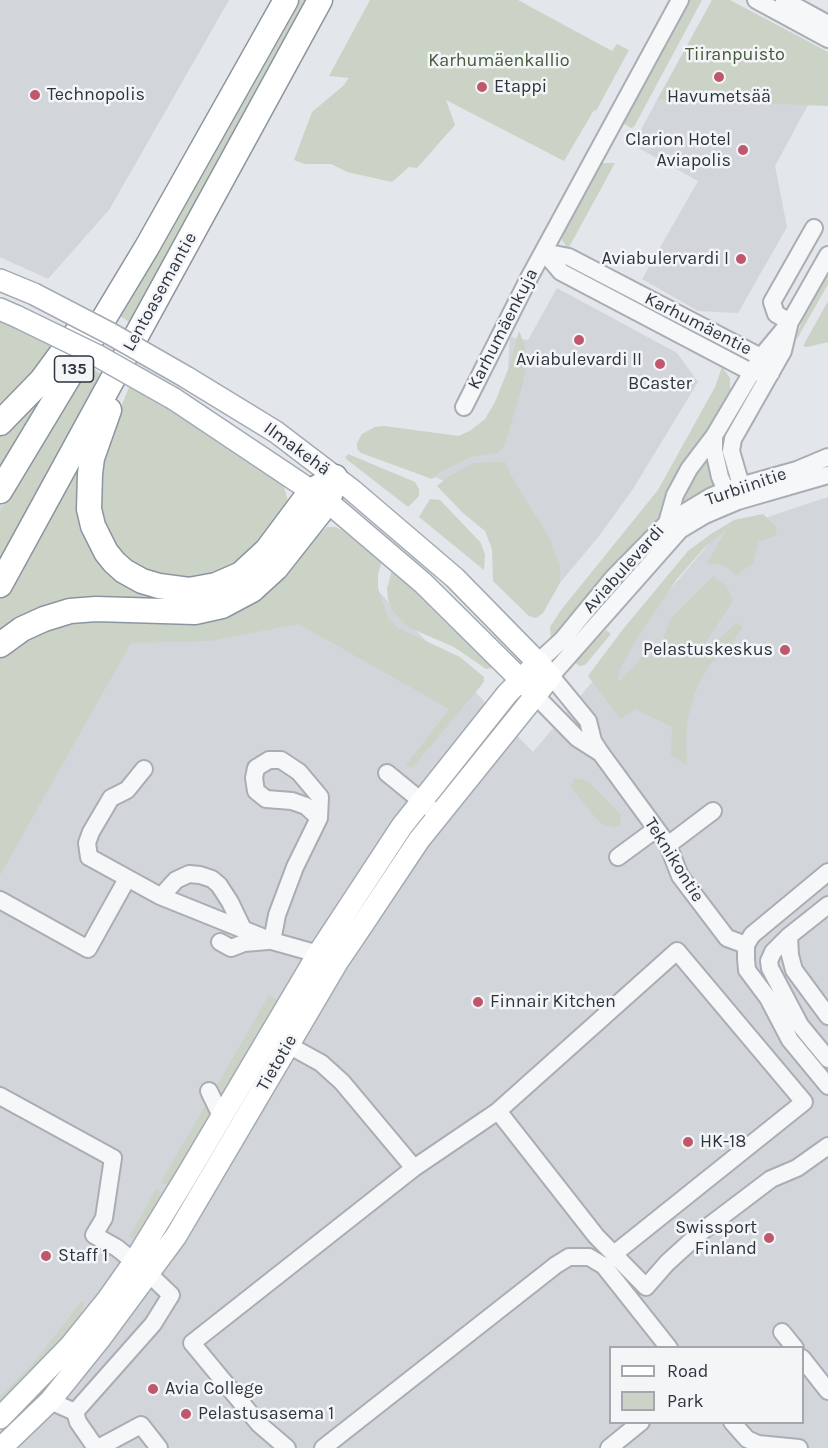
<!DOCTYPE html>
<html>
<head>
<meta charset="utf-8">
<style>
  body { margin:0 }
  #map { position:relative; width:828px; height:1448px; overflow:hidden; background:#e3e6ea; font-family:Karla,sans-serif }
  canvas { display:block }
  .legend { position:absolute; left:609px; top:1346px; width:195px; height:78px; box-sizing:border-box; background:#f3f5f7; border:2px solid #a4a8ae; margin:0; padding:8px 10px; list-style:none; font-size:18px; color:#2d3540 }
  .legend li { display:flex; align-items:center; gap:12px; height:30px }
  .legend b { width:30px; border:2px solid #a4a8ae }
</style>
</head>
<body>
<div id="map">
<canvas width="828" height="1448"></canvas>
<ul class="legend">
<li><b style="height:8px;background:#fff"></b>Road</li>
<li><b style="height:16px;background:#cad3c6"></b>Park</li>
</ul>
</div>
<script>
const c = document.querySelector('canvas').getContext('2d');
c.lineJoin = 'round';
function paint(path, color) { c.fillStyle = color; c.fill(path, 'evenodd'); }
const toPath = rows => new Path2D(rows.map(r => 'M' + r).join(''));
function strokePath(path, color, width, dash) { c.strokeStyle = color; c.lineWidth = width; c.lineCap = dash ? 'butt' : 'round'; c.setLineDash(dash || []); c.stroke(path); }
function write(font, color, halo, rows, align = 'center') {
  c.font = font + ' Karla,sans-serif'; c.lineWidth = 5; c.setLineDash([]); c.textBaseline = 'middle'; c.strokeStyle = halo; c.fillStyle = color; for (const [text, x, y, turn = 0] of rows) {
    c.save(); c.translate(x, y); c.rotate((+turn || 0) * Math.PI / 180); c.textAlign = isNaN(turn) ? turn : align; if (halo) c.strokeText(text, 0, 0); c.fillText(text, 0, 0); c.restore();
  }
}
paint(toPath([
  [0,0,229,0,109,210,48,279,0,257],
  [657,100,808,105,775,166,787,227,738,313,698,311,642,279,698,181,633,145],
  [557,288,677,353,698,382,633,489,599,536,544,602,449,483,362,448,474,439,507,385,510,337,528,340],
  [0,411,354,566,533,752,717,534,828,497,828,1448,0,1448],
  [610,1348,802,1348,802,1422,610,1422]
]), '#d2d6db');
paint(toPath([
  [296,0,311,0,133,324,118,315],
  [370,0,518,0,612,51,617,44,629,50,596,111,594,110,564,161,446,100,455,125,417,168,409,167,392,182,347,172,331,164,305,164,294,160,312,112,343,86,349,78,329,76],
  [688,0,702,0,634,127,631,128,621,122],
  [712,0,730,0,828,52,828,106,657,100],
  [599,163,615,163,568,249,562,240,564,228],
  [828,270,828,284,797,339,796,338,804,315],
  [828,301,828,342,807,347,803,346],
  [0,321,57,348,0,410],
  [519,331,524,343,527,360,522,387,504,447,497,453,471,457,439,473,432,479,361,453,357,449,357,443,362,434,375,427,384,426,459,436,471,430,485,419,495,402,509,367],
  [68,354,0,471,0,433],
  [90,367,101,374,0,567,0,511],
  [722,367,730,378,730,390,679,478,662,518,555,637,551,637,550,627,561,610,658,490,715,387],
  [130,385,198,425,269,472,284,487,288,502,239,567,209,580,150,576,115,548,97,509,106,444],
  [93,435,100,556,223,597,124,603,0,635,0,601],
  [348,454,415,482,419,489,419,496,408,507,345,458],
  [707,455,719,484,680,507,682,494],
  [505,462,515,483,549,537,560,567,560,583,543,613,536,618,529,616,493,581,492,549,485,531,463,513,437,486,448,477,473,463],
  [430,499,440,500,481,543,485,555,484,570,419,517],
  [763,514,777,528,775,536,759,541,753,563,737,575,725,566,707,563,726,530,705,547,677,579,639,635,620,669,618,679,620,681,638,662,644,652,656,659,671,618,713,576,727,587,733,601,703,646,701,655,736,623,743,626,727,651,725,649,707,668,695,692,688,717,686,736,687,764,684,764,671,755,672,727,635,709,620,719,588,676,624,628,688,551,711,534,734,520],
  [327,527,335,527,342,530,382,561,378,574,378,588,388,618,398,628,460,657,484,677,484,682,412,768,406,765,449,709,299,624,210,641,131,643,0,875,0,653,63,620,259,595],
  [392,570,443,615,493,668,486,669,454,647,410,628,402,621,392,610,388,599,387,589],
  [606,630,611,634,585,665,579,666,574,661],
  [574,778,588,781,621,815,620,825,614,828,600,823,571,787],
  [269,995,281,1002,221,1102,214,1091],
  [208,1101,213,1115,172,1188,161,1182],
  [156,1189,167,1196,136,1239,129,1237],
  [85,1301,76,1328,0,1411,0,1396,32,1365,81,1302]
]), '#cad3c6');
const minor = toPath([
  [756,0,828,39],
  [784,0,828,24],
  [544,252,561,272,751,372,771,373],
  [544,252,569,257,761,357,766,365],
  [790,322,776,314,772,302,814,228],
  [464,407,530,276,680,0],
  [714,436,714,450,720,477,726,490,733,496],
  [738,501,741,485,731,451,733,439,783,351,789,326],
  [667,523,710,497,726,490,797,470,828,457],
  [538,662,562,640,613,578,667,523,675,495,689,469,714,436,761,357,790,322,828,255],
  [536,696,577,738,599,752],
  [144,769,127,790,111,798,91,832,87,843,89,857,160,896,272,941,329,957],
  [387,773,431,809],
  [668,845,713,811],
  [618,857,656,829],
  [828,872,752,935,746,945,746,959,747,970,768,998,790,1040,828,1086],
  [164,897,166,891,176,880,189,874,200,875,212,879,219,885,230,902,243,929],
  [0,900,88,949,127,879],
  [828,905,789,936,773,952,769,961,770,968,800,1025,828,1059],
  [789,936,790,955,794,970,828,1016],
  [272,941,277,915,295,867,319,818,320,797,299,772,281,760,269,760,256,768,254,778,256,791,266,799,292,801,306,806,319,818],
  [220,942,231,948,244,943,268,941],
  [746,945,727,938,680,876,668,845,600,752,593,741,588,721,551,676,680,530,705,515,738,501,828,475],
  [279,1040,321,1063,342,1082,414,1168,498,1111],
  [209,1091,221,1116],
  [0,1096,113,1158,104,1218,94,1235,117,1248,148,1273,171,1295,153,1324,75,1412,50,1401],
  [614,1254,804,1102,677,951,498,1111,596,1236,646,1287,667,1263,701,1232,771,1179,797,1168,828,1146],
  [782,1332,795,1348],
  [802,1358,828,1391],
  [75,1412,78,1422,96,1448],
  [732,1422,747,1439,758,1444,799,1448],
  [98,1448,141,1425,159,1448],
  [287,1448,259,1424,192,1343,414,1168],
  [323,1448,556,1265,569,1257,589,1257,604,1266,669,1348],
  [609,1448,641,1422]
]);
const major = toPath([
  [0,280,34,294],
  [0,309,18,317],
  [174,399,328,502,423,583,531,690],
  [0,1418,70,1346,108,1299,134,1262,186,1177,318,954,402,826,507,694,538,662],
  [1,1448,50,1401,99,1340,176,1236,338,961,363,924,419,840,551,676,455,578,352,490,276,432,186,377]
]);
const highway = toPath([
  [109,410,92,458,90,474,89,509,93,526,106,552,114,562,124,571,142,581,159,586,189,590,216,585,241,574,267,550,311,491,335,477],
  [0,423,41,381,83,324],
  [0,491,147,247,286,0],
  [0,585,320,0],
  [0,645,22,629,44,619,70,611,96,609,195,612,222,606,252,590,276,568,328,502,335,477]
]);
strokePath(minor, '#a9adb4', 20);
strokePath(major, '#a4abb4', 24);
strokePath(highway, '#8c959f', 27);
strokePath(minor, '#f6f7f9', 16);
strokePath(major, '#fff', 21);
strokePath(highway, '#fff', 24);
const majorBridge = toPath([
  [34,294,111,334,186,377],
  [18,317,98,356,174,399]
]);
strokePath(majorBridge, '#a4abb4', 24, []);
strokePath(majorBridge, '#fff', 21);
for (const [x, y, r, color] of [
  [719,77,6,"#bf586d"],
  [482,87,6,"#bf586d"],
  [35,95,6,"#bf586d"],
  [743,150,6,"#bf586d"],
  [741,259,6,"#bf586d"],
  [579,340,6,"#bf586d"],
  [660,364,6,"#bf586d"],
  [785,650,6,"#bf586d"],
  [478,1002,6,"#bf586d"],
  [688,1142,6,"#bf586d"],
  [769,1238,6,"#bf586d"],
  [46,1256,6,"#bf586d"],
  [153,1389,6,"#bf586d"],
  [186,1414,6,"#bf586d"]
]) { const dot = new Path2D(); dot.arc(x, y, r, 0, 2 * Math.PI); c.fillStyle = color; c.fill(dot); strokePath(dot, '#f3f5f7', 2); }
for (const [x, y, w] of [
  [74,369,39]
]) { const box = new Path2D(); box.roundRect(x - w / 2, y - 13, w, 26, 4.5); c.fillStyle = '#f3f5f7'; c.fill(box); strokePath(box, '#2d3540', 1.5); }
write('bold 16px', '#2d3540', null, [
  ["135",74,369]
]);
write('18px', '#435a3c', '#f3f5f7', [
  ["Tiiranpuisto",735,55],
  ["Karhumäenkallio",499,61]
]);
write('18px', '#2d3540', '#f3f5f7', [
  ["Etappi",494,87],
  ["Technopolis",47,95],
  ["Havumetsää",719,97,"center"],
  ["Clarion Hotel",731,140,"right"],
  ["Aviapolis",731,161,"right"],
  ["Aviabulervardi I",729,259,"right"],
  ["Aviabulevardi II",579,360,"center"],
  ["BCaster",660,384,"center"],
  ["Pelastuskeskus",773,650,"right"],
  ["Finnair Kitchen",490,1002],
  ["HK-18",700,1142],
  ["Swissport",757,1228,"right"],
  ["Finland",757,1249,"right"],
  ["Staff 1",58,1256],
  ["Avia College",165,1389],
  ["Pelastusasema 1",198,1414]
], 'left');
write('18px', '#2d3540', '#f3f5f7', [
  ["Lentoasemantie",160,292,-61],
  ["Karhumäentie",698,324,27],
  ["Karhumäenkuja",503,329,-63],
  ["Ilmakehä",297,449,36],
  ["Turbiinitie",746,487,-19],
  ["Aviabulevardi",624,569,-48],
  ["Teknikontie",674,860,58],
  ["Tietotie",277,1063,-60]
]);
</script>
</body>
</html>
